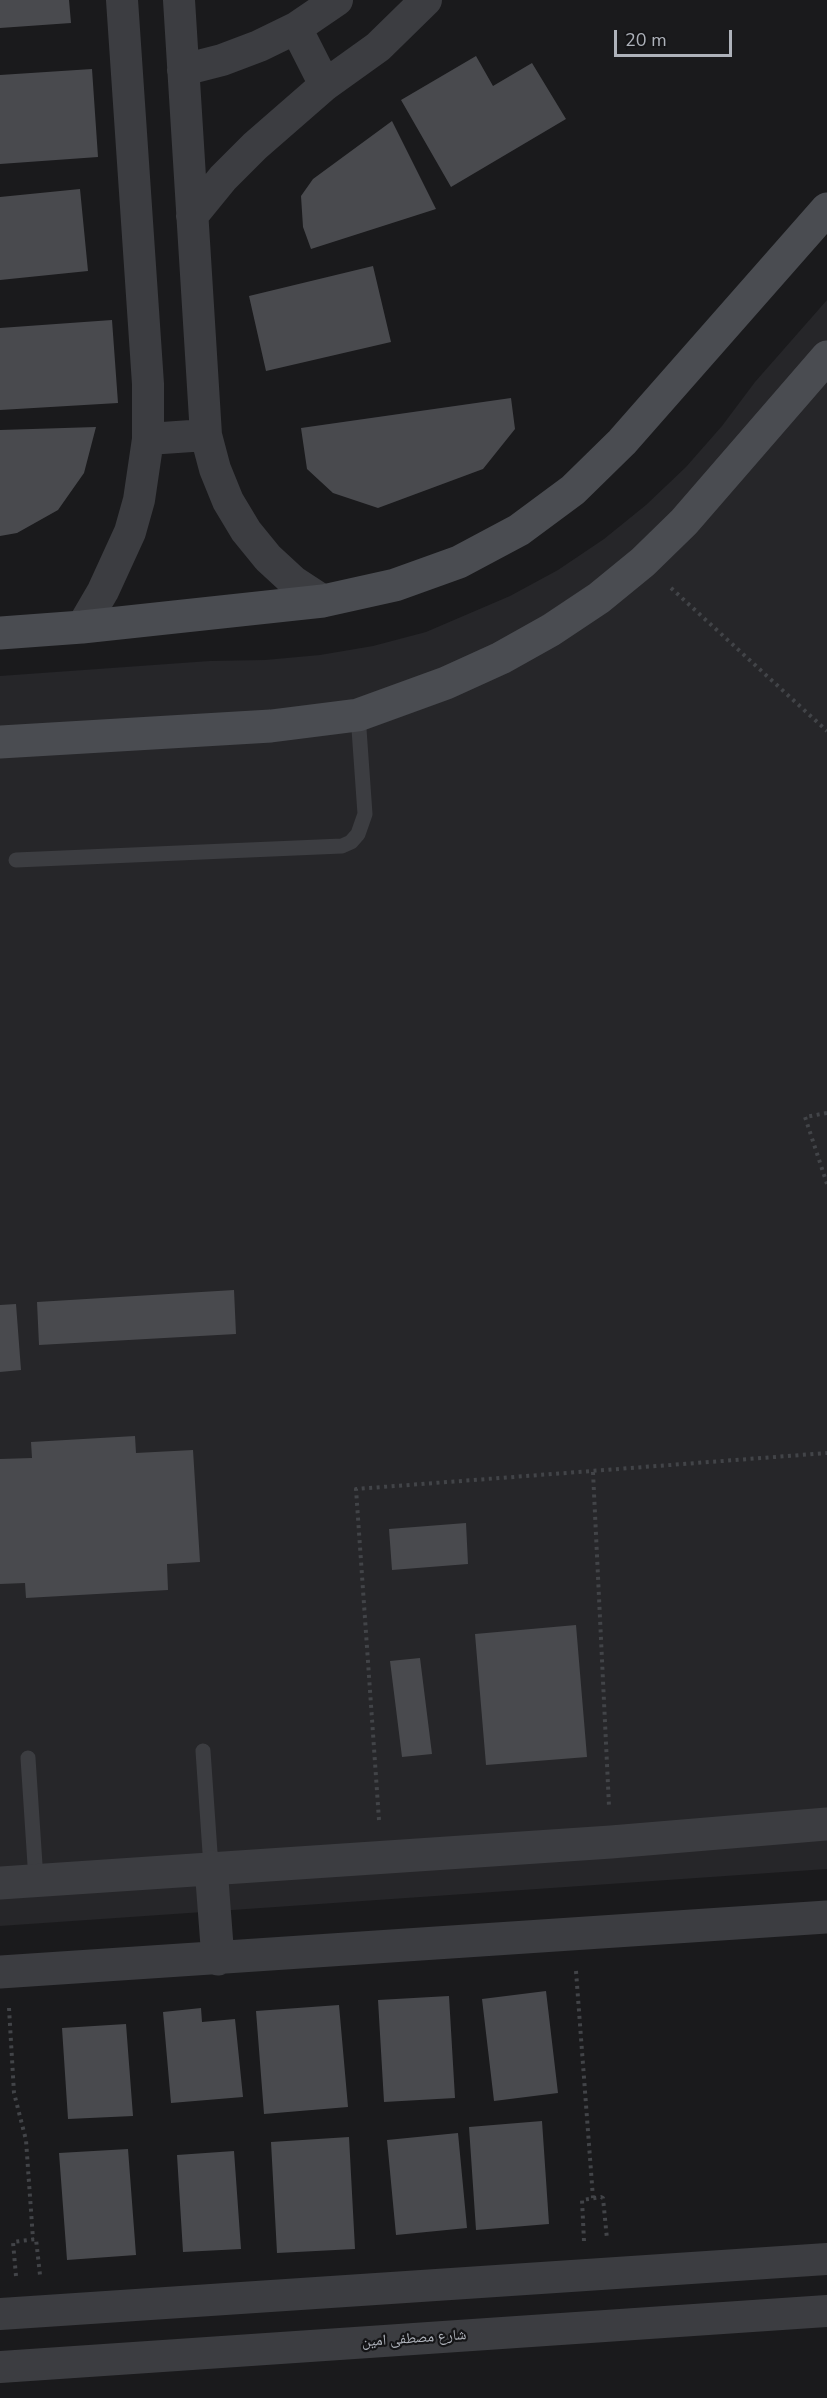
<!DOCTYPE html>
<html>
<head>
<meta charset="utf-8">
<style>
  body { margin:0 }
  #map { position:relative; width:827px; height:2398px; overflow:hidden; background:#1a1a1c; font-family:"Nunito Sans",sans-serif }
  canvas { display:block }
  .scale { position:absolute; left:614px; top:30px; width:118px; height:27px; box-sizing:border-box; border:3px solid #aeb2ba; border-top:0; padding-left:8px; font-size:18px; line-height:21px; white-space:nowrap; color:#aeb2ba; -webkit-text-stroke:4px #151517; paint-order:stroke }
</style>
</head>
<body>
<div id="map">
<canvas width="827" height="2398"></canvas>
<div class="scale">20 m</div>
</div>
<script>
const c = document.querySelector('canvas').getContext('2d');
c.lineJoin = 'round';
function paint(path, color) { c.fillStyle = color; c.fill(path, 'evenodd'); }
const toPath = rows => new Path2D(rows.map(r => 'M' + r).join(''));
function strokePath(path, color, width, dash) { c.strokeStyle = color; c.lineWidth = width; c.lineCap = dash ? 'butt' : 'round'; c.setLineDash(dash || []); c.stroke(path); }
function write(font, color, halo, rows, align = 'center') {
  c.font = font + ' "Nunito Sans","Noto Naskh Arabic",sans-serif'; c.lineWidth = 4.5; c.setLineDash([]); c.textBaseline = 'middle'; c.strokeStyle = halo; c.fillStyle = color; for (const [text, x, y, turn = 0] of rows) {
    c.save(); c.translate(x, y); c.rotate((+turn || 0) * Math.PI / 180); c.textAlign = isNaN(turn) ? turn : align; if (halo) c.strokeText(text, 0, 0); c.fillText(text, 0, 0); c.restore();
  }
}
paint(toPath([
  [827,300,827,1869,0,1926,0,676,210,661,265,660,320,655,373,646,426,632,510,596,558,570,604,539,646,505,686,467,722,426,755,382]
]), '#262629');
paint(toPath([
  [0,0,69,0,71,23,0,28],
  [476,56,493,86,532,63,566,119,451,187,401,100],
  [92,69,98,157,0,164,0,75],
  [392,121,436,209,311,249,303,227,301,196,313,179],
  [80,189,88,271,0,280,0,197],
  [373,266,391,342,266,371,249,296],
  [112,320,118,403,0,410,0,328],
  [511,398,515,429,483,469,378,508,333,493,307,469,301,428],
  [96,427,84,473,58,510,17,533,0,536,0,430],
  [234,1290,236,1334,39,1345,37,1302],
  [16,1304,21,1370,0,1372,0,1305],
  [135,1436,136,1453,193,1450,200,1562,167,1564,168,1590,26,1598,25,1583,0,1584,0,1459,32,1458,31,1442],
  [466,1523,468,1564,392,1570,389,1529],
  [576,1625,587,1757,486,1765,475,1634],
  [420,1658,432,1754,402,1757,390,1661],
  [546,1991,558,2093,494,2101,482,1999],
  [449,1996,455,2098,384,2102,378,2000],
  [339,2005,348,2107,264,2114,256,2011],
  [201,2008,202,2022,235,2019,243,2097,171,2103,163,2012],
  [126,2024,133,2116,68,2119,62,2028],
  [542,2121,549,2224,476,2230,469,2127],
  [458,2133,467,2228,396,2235,387,2140],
  [349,2137,355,2249,277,2253,271,2142],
  [128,2149,136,2255,67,2260,59,2153],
  [234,2151,241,2249,183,2252,177,2155]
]), '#494a4e');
strokePath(toPath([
  [671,588,827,731],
  [827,1113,805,1117,827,1184],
  [593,1472,609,1806],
  [379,1820,356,1489,827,1453],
  [576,1971,593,2198],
  [9,2008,14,2093,26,2140,33,2239],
  [584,2241,582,2200,601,2197,603,2198,607,2239],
  [16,2276,13,2242,36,2239,40,2275]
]), '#424448', 4, [3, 4.5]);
strokePath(toPath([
  [16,860,342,846,351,842,358,834,365,814,358,715],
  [203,1751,211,1867],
  [28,1758,36,1880]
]), '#3c3d41', 15);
strokePath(toPath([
  [179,0,206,435,215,469,228,501,246,531,268,558,294,582,323,601],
  [296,28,325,85],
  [183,70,222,60,259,46,296,28,337,0],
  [192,216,223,178,255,146,325,85,378,47,426,0],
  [148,439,206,435],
  [82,627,103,591,130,532,139,500,148,439,148,384,122,0],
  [0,2314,827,2259],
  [0,2367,827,2311]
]), '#3c3d41', 32);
strokePath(toPath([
  [211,1867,218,1959],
  [0,1883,611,1842,827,1824],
  [0,1972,827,1917]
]), '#3c3d41', 33);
strokePath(toPath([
  [0,633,82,627,323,601,395,585,459,562,519,530,573,490,622,442,827,209],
  [0,742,271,726,358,715,446,683,501,658,551,630,599,598,643,562,684,522,827,357]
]), '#4a4c51', 33);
write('15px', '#aeb2ba', '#151517', [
  ["شارع مصطفى امين",414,2339,-4]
]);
</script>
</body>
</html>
